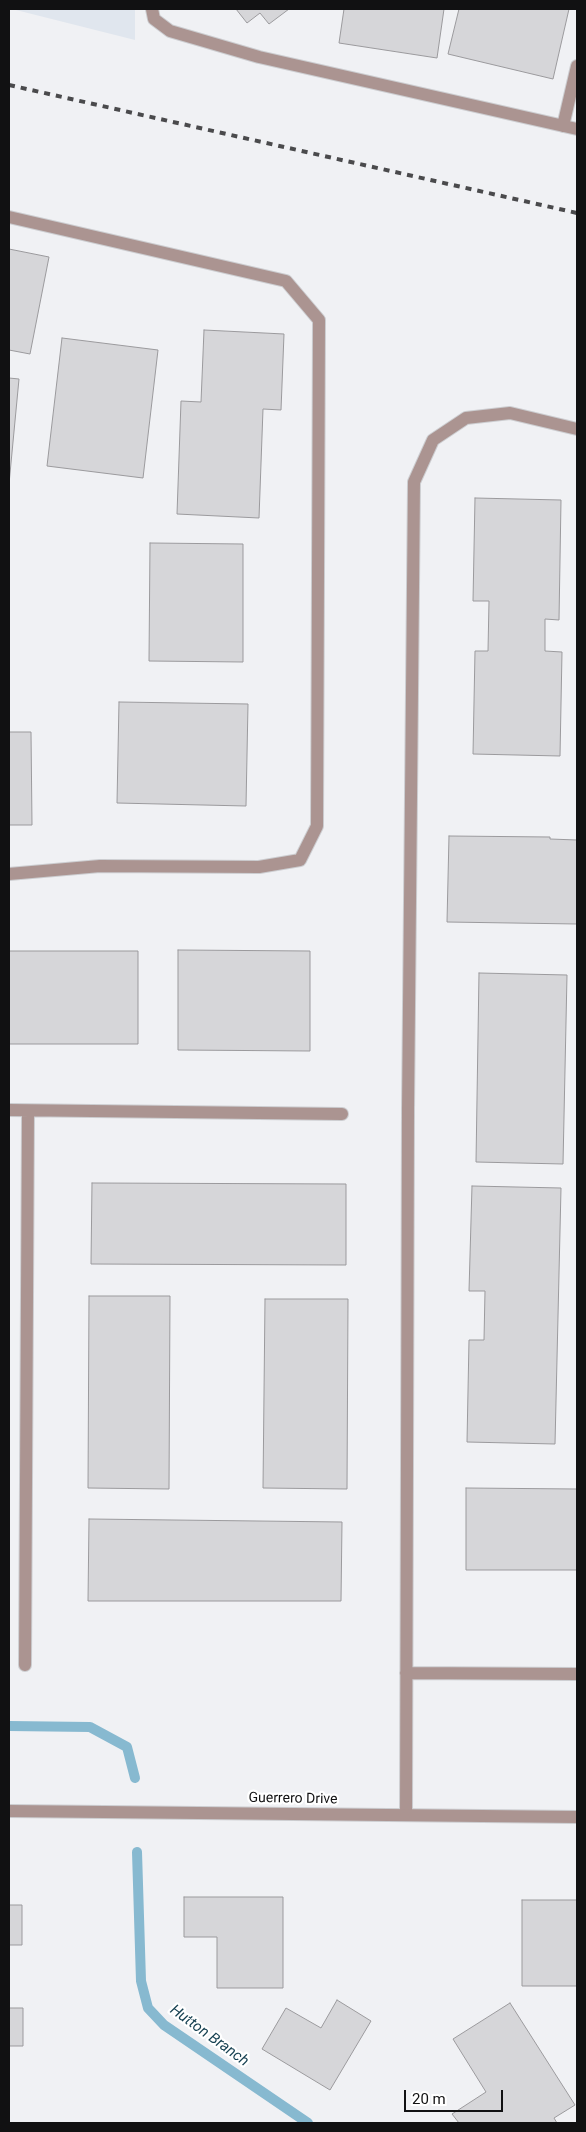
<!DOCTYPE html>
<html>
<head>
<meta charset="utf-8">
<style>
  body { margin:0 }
  #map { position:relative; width:586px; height:2132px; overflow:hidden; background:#f0f1f4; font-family:Roboto,sans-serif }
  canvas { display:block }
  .frame { position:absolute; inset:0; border:10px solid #111112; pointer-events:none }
  .scale { position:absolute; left:404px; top:2090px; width:99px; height:22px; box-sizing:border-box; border:2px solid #111112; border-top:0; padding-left:6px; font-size:15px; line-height:18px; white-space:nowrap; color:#111112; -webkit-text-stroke:4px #fff; paint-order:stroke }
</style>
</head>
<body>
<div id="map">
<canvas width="586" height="2132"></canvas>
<div class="frame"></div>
<div class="scale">20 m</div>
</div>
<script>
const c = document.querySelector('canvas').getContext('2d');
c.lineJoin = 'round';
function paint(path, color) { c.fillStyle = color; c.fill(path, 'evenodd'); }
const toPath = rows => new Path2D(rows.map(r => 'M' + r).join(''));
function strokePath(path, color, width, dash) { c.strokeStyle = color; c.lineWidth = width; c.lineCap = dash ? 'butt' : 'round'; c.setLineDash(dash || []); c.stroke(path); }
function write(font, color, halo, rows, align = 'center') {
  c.font = font + ' Roboto,sans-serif'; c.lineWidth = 4.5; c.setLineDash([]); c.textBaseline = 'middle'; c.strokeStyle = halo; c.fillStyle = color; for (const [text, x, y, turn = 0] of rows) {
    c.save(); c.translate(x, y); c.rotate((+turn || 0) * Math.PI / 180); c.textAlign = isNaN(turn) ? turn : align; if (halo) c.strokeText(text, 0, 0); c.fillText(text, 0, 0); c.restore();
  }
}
paint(toPath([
  [12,9,135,9,135,40]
]), '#e0e6ee');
strokePath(toPath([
  [9,1726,90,1727,127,1747,135,1778],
  [137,1852,141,1981,148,2008,164,2025,308,2123]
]), '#87b9d0', 10);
const building = toPath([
  [236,9,289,9,269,24,260,13,247,23,236,9],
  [344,9,444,9,437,58,339,43,344,9],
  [459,9,569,9,553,79,448,54,459,9],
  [9,249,49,257,30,354,9,350,9,249],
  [204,330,284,334,281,410,263,409,259,518,177,514,181,401,201,402,204,330],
  [62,338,158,350,143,478,47,466,62,338],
  [9,378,19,379,9,484,9,378],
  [475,498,561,500,559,620,545,619,545,651,562,652,560,756,473,754,475,651,488,651,489,601,473,601,475,498],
  [150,543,243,544,243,662,149,661,150,543],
  [119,702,248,704,246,806,117,803,119,702],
  [9,732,31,732,32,825,9,825,9,732],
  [449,836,550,837,550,839,577,840,577,924,447,922,449,836],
  [178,950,310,951,310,1051,178,1050,178,950],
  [9,951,138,951,138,1044,9,1044,9,951],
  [479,973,567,975,563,1164,476,1162,479,973],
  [92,1183,346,1184,346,1265,91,1264,92,1183],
  [472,1186,561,1188,555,1444,467,1442,469,1340,484,1340,485,1291,469,1291,472,1186],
  [89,1296,170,1296,169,1489,88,1488,89,1296],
  [265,1299,348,1299,347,1489,263,1488,265,1299],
  [466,1488,577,1489,577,1570,466,1570,466,1488],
  [89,1519,342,1522,341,1601,88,1601,89,1519],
  [184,1897,283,1897,283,1988,217,1988,217,1937,184,1937,184,1897],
  [522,1900,577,1900,577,1986,522,1986,522,1900],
  [9,1905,22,1905,22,1945,9,1945,9,1905],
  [337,2000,371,2021,330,2090,262,2049,286,2008,321,2028,337,2000],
  [510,2003,575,2105,554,2118,557,2123,459,2123,452,2114,486,2092,453,2039,510,2003],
  [9,2008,23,2008,23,2046,9,2046,9,2008]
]);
paint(building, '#d6d6d9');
strokePath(building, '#9b9a9d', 1);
const lane = toPath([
  [152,9,154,19,170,31,259,57,577,129],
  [563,126,577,66],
  [9,217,286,281,319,320,317,826,300,860,259,867,100,866,9,874],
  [9,1110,342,1114],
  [25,1665,28,1111],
  [406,1673,577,1674],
  [406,1815,408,1110,414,482,433,440,466,418,510,413,577,429]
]);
const street = toPath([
  [9,1811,577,1817]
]);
strokePath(lane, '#cccdd0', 14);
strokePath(street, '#cccdd0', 14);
strokePath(lane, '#ab9491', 12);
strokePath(street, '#ab9491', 12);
strokePath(toPath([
  [9,85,577,213]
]), '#4a4a4c', 4, [6, 6]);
write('14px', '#111112', '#fff', [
  ["Guerrero Drive",293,1799,1]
]);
write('italic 15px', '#133e4f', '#fff', [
  ["Hutton Branch",209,2036,36]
]);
</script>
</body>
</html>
